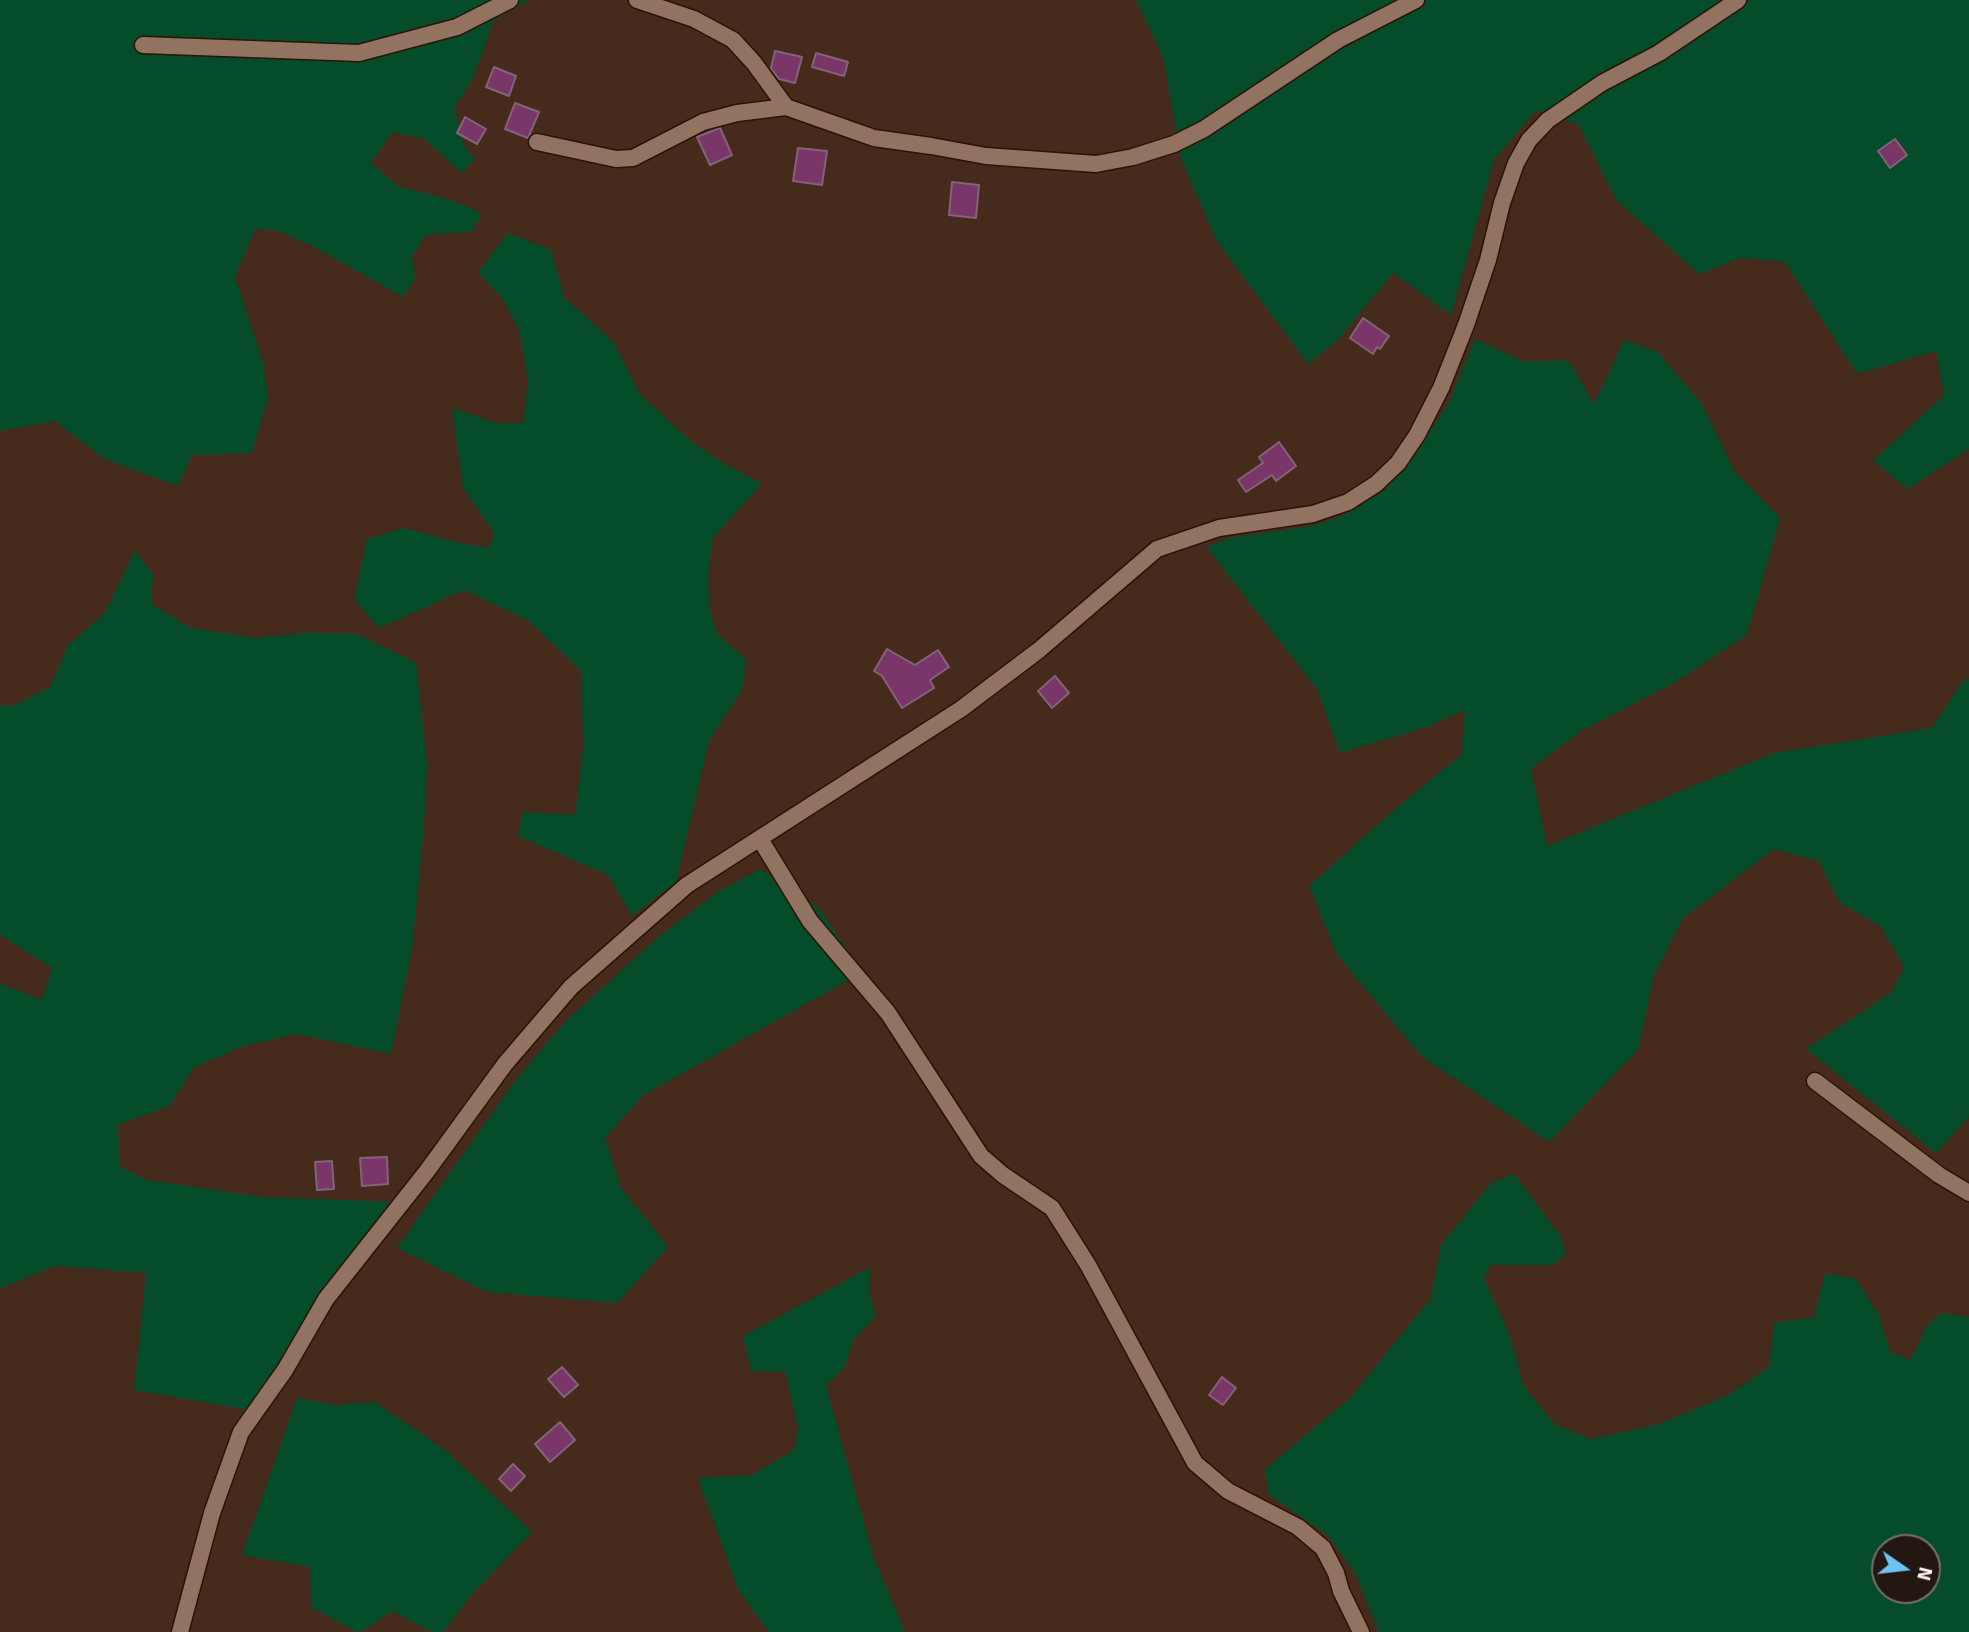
<!DOCTYPE html>
<html>
<head>
<meta charset="utf-8">
<style>
  body { margin:0 }
  #map { position:relative; width:1969px; height:1632px; overflow:hidden; background:#462b1c; font-family:Signika,sans-serif }
  canvas { display:block }
  .north { position:absolute; left:1871px; top:1534px; width:70px; height:70px; box-sizing:border-box; background:#231711; border:2px solid #7a6f69; border-radius:50%; rotate:104deg; font-size:19px; font-weight:700; line-height:28px; text-align:center; color:#fdf2ed }
  .north::after { content:''; display:block; margin:auto; width:24px; height:32px; background:#6ec2f3; clip-path:polygon(50% 0,100% 100%,50% 72%,0 100%) }
</style>
</head>
<body>
<div id="map">
<canvas width="1969" height="1632"></canvas>
<div class="north">N</div>
</div>
<script>
const c = document.querySelector('canvas').getContext('2d');
c.lineJoin = 'round';
function paint(path, color) { c.fillStyle = color; c.fill(path, 'evenodd'); }
const toPath = rows => new Path2D(rows.map(r => 'M' + r).join(''));
function strokePath(path, color, width, dash) { c.strokeStyle = color; c.lineWidth = width; c.lineCap = dash ? 'butt' : 'round'; c.setLineDash(dash || []); c.stroke(path); }
paint(toPath([
  [0,0,529,0,494,20,472,80,454,108,464,146,475,159,462,173,424,139,392,132,371,163,398,186,454,201,481,213,473,231,426,235,412,256,415,279,403,297,310,245,277,231,255,229,235,277,263,363,268,397,252,453,192,455,178,486,104,459,55,421,0,431],
  [1136,0,1969,0,1969,449,1908,489,1873,461,1944,395,1936,351,1857,374,1785,262,1740,258,1699,274,1616,200,1579,125,1536,110,1494,160,1451,315,1393,273,1337,341,1308,364,1216,240,1181,159,1163,57],
  [508,233,551,250,564,297,614,343,640,395,692,442,725,464,762,484,712,539,708,580,710,612,717,634,746,660,742,690,709,741,676,882,632,916,608,875,518,836,522,812,575,815,583,748,581,671,529,621,464,590,379,628,354,599,367,539,404,528,460,543,489,548,494,533,463,488,452,408,496,423,523,423,528,380,519,330,502,298,478,272],
  [1475,339,1525,362,1568,360,1594,404,1624,340,1658,352,1703,406,1734,471,1780,518,1747,635,1674,683,1581,731,1531,769,1547,846,1774,753,1932,728,1963,680,1969,679,1969,1117,1936,1153,1806,1049,1892,992,1904,967,1881,927,1839,902,1819,861,1774,849,1683,918,1654,975,1638,1050,1549,1142,1421,1056,1337,955,1309,886,1394,810,1461,755,1465,710,1424,728,1340,753,1317,689,1206,547,1229,538,1312,526,1339,517,1384,491,1411,460,1448,404],
  [135,550,153,575,151,604,191,628,256,638,304,633,357,634,416,663,427,763,424,828,412,949,391,1054,296,1034,244,1046,193,1068,170,1106,118,1125,119,1166,147,1180,263,1197,396,1202,317,1304,289,1344,260,1412,134,1390,146,1273,56,1266,0,1288,0,984,42,1000,52,968,0,935,0,705,12,706,50,687,68,645,105,613],
  [760,869,818,907,863,972,642,1096,605,1138,621,1188,668,1247,617,1303,487,1292,397,1248,514,1082,566,1021,659,936,718,892],
  [1514,1174,1560,1236,1566,1253,1553,1265,1490,1265,1484,1279,1510,1336,1523,1385,1555,1425,1591,1439,1659,1424,1728,1395,1769,1367,1774,1323,1814,1317,1825,1273,1856,1279,1879,1316,1890,1352,1910,1360,1926,1327,1941,1313,1969,1317,1969,1632,1379,1632,1354,1571,1327,1535,1268,1494,1265,1469,1349,1399,1431,1298,1441,1245,1492,1182],
  [1885,1548,1927,1548,1927,1590,1885,1590],
  [869,1268,869,1294,876,1316,852,1341,845,1367,826,1386,874,1559,905,1632,769,1632,738,1590,698,1478,752,1475,794,1450,798,1428,785,1372,751,1371,743,1336],
  [297,1398,337,1405,374,1402,444,1449,532,1532,472,1594,443,1632,432,1632,392,1611,361,1632,357,1632,311,1607,310,1567,242,1555]
]), '#054c2a');
const building = toPath([
  [775,51,802,57,795,83,779,79,771,68,775,51],
  [816,53,848,62,844,76,812,67,816,53],
  [494,67,516,76,509,96,486,87,494,67],
  [515,103,539,112,528,138,505,129,515,103],
  [465,117,486,129,477,144,457,133,465,117],
  [720,128,732,155,710,165,697,137,720,128],
  [1895,139,1907,155,1890,168,1878,151,1895,139],
  [798,148,827,151,822,185,793,181,798,148],
  [952,182,979,185,976,218,949,215,952,182],
  [1363,318,1389,336,1380,349,1377,347,1373,354,1350,338,1363,318],
  [1279,442,1296,466,1276,481,1272,475,1246,492,1238,480,1263,463,1259,457,1279,442],
  [887,649,915,665,938,650,949,667,930,680,934,688,902,708,882,676,874,671,887,649],
  [1055,676,1069,693,1052,708,1038,691,1055,676],
  [387,1157,388,1184,362,1186,360,1158,387,1157],
  [332,1161,334,1189,317,1190,315,1162,332,1161],
  [562,1367,578,1385,564,1397,548,1379,562,1367],
  [1222,1377,1236,1388,1223,1405,1209,1395,1222,1377],
  [560,1422,575,1440,550,1462,535,1444,560,1422],
  [513,1464,525,1476,511,1491,499,1479,513,1464]
]);
paint(building, '#7a3668');
strokePath(building, '#806477', 2);
const street = toPath([
  [637,0,694,19,733,40,754,63,786,107,874,138,931,146,986,156,1096,164,1133,157,1174,144,1204,129,1338,40,1416,0],
  [143,45,359,53,457,27,510,0],
  [537,142,616,159,633,158,703,122,737,113,786,107],
  [760,839,810,921,888,1013,981,1156,1003,1175,1052,1208,1088,1265,1195,1463,1228,1491,1298,1527,1323,1548,1336,1573,1341,1591,1361,1632],
  [1815,1081,1939,1175,1969,1193],
  [180,1632,212,1513,241,1432,285,1370,326,1299,427,1171,505,1064,571,987,687,885,961,709,1039,650,1157,549,1219,528,1313,514,1348,502,1376,484,1398,463,1417,435,1441,388,1466,325,1488,260,1502,203,1516,163,1529,140,1548,120,1602,83,1659,53,1738,0]
]);
strokePath(street, '#2b1305', 19);
strokePath(street, '#927362', 16);
</script>
</body>
</html>
